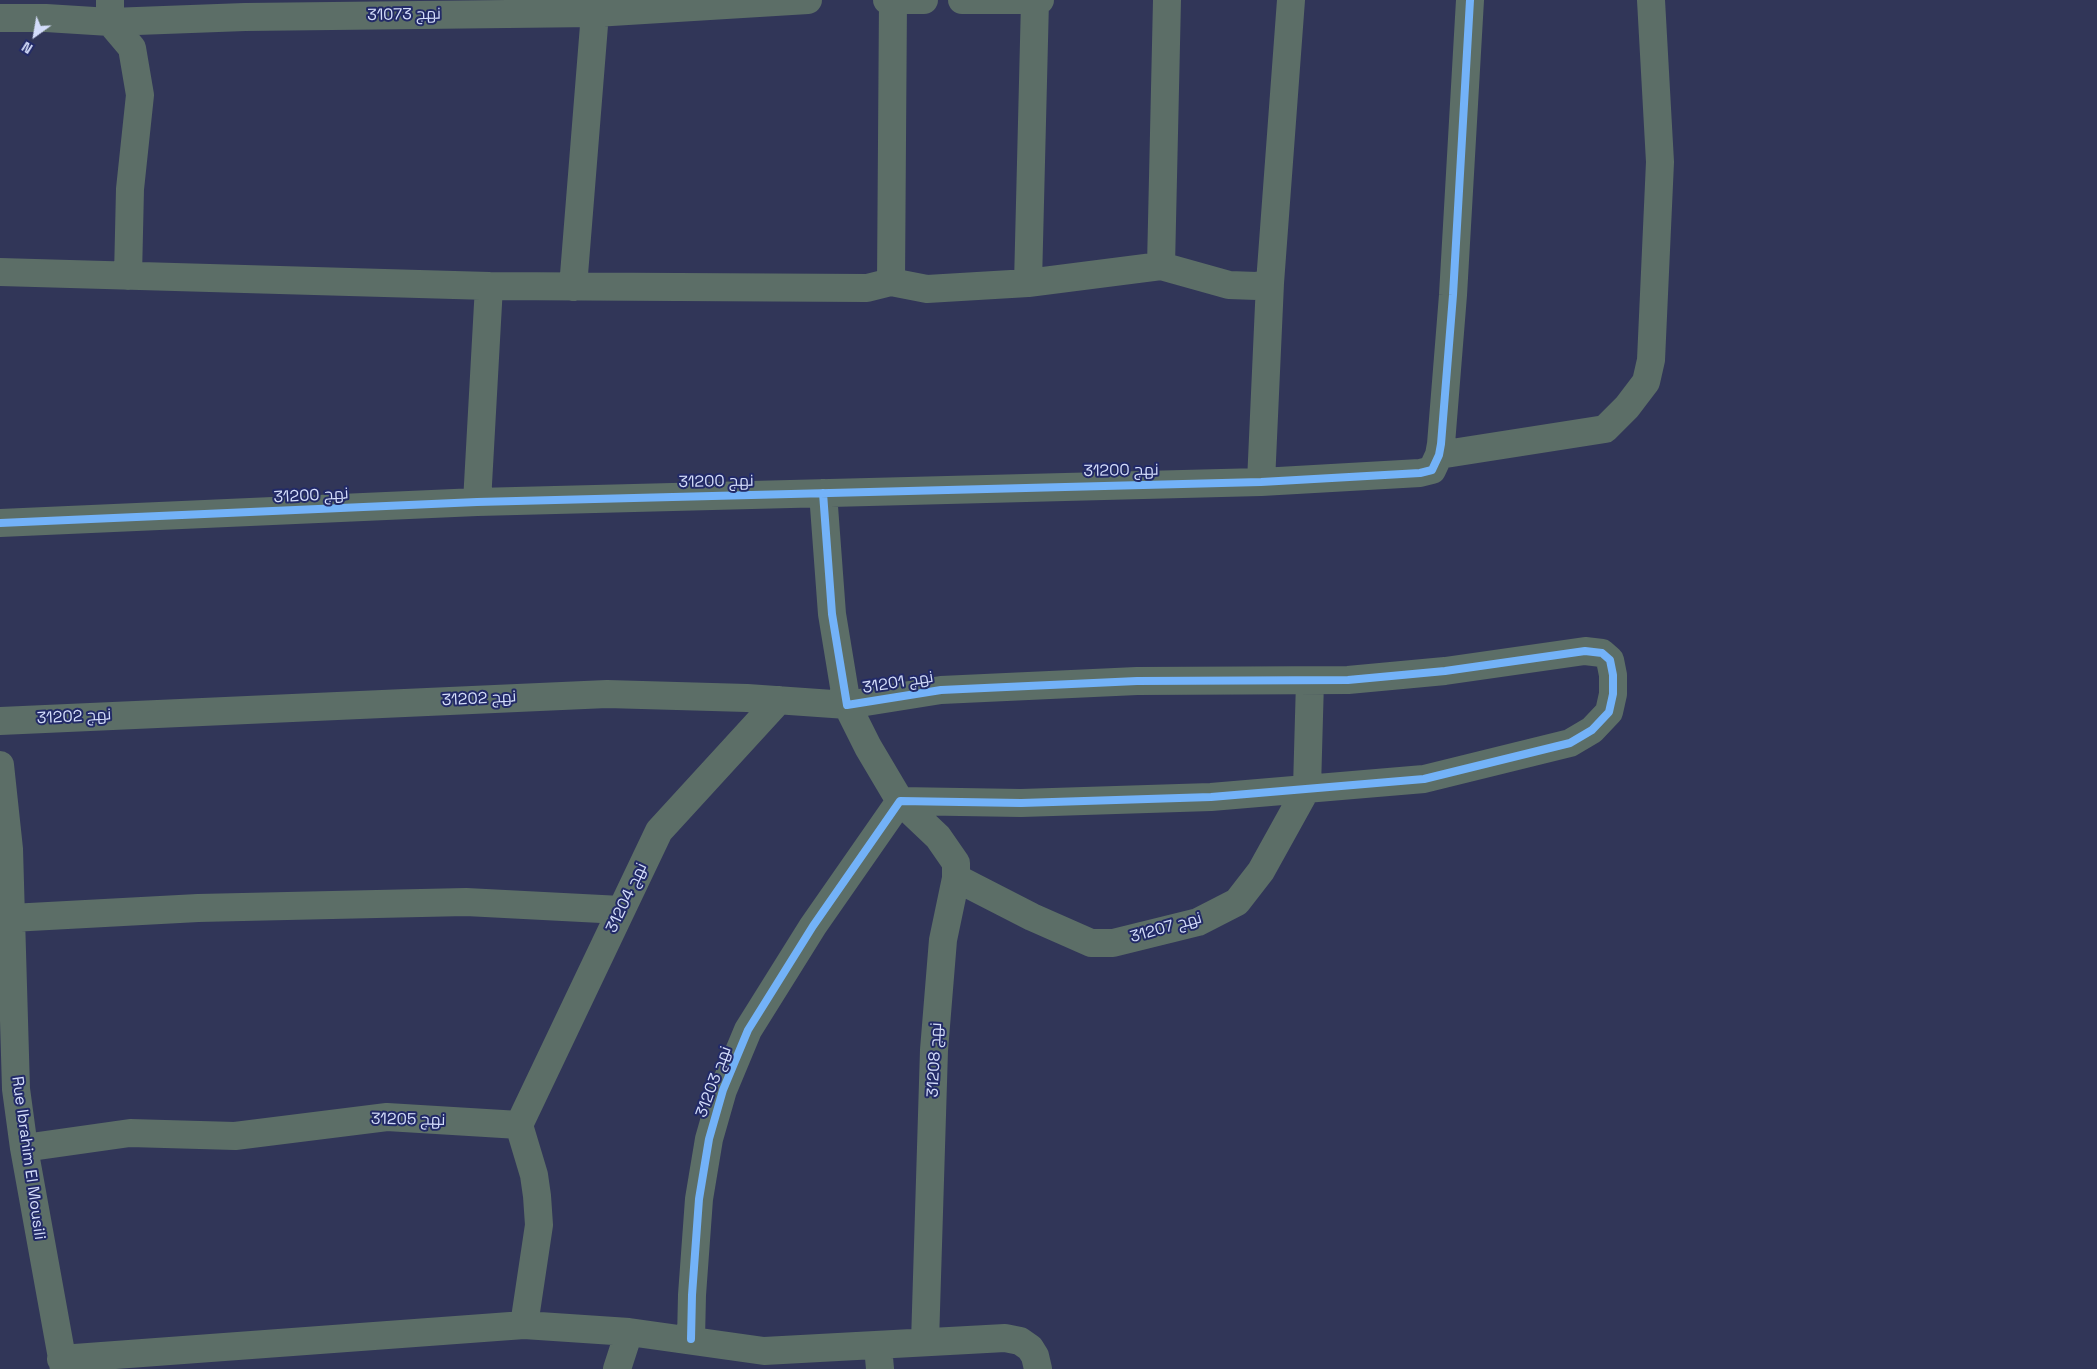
<!DOCTYPE html>
<html>
<head>
<meta charset="utf-8">
<style>
  body { margin:0 }
  #map { position:relative; width:2097px; height:1369px; overflow:hidden; background:#313658; font-family:"Space Grotesk",sans-serif }
  canvas { display:block }
  .north { position:absolute; left:10px; top:10px; width:50px; height:50px; -webkit-text-stroke:4px #222a67; paint-order:stroke; rotate:212deg; font-size:14px; font-weight:700; line-height:20px; text-align:center; color:#d4ddfb }
  .north::after { content:''; display:block; margin:auto; width:18px; height:22px; background:#d4ddfb; clip-path:polygon(50% 0,100% 100%,50% 72%,0 100%) }
</style>
</head>
<body>
<div id="map">
<canvas width="2097" height="1369"></canvas>
<div class="north">N</div>
</div>
<script>
const c = document.querySelector('canvas').getContext('2d');
c.lineJoin = 'round';
const toPath = rows => new Path2D(rows.map(r => 'M' + r).join(''));
function strokePath(path, color, width, dash) { c.strokeStyle = color; c.lineWidth = width; c.lineCap = dash ? 'butt' : 'round'; c.setLineDash(dash || []); c.stroke(path); }
function write(font, color, halo, rows, align = 'center') {
  c.font = font + ' "Space Grotesk",Cairo,sans-serif'; c.lineWidth = 4; c.setLineDash([]); c.textBaseline = 'middle'; c.strokeStyle = halo; c.fillStyle = color; for (const [text, x, y, turn = 0] of rows) {
    c.save(); c.translate(x, y); c.rotate((+turn || 0) * Math.PI / 180); c.textAlign = isNaN(turn) ? turn : align; if (halo) c.strokeText(text, 0, 0); c.fillText(text, 0, 0); c.restore();
  }
}
strokePath(toPath([
  [110,0,110,22,132,48,140,95,130,189,128,276],
  [887,0,924,0],
  [962,0,1040,0],
  [0,18,46,18,110,22,245,17,595,13,808,0],
  [1161,266,1229,285,1257,286,1270,283,1291,0],
  [0,272,489,286,867,288,891,282,927,289,1028,283,1035,1],
  [891,282,893,0],
  [1028,283,1161,266,1167,0],
  [573,287,595,13,594,0],
  [1439,455,1605,429,1627,407,1646,382,1651,360,1660,162,1651,0],
  [1261,482,1270,283],
  [477,502,489,286],
  [0,523,477,502,1261,482,1420,473,1432,470,1439,455,1441,444,1453,295,1470,0],
  [0,721,607,694,747,698,847,705,868,747,900,801,938,837,956,863,956,878,943,940,934,1050,925,1342],
  [0,765,9,849,16,1089,24,1148,64,1369],
  [956,878,1032,917,1091,943,1113,943,1198,922,1237,902,1261,871,1307,788,1310,681],
  [11,918,198,908,466,902,621,910],
  [519,1125,659,831,779,700],
  [24,1148,130,1133,235,1136,387,1117,519,1125,534,1175,537,1196,539,1225,524,1325],
  [691,1339,692,1295,699,1199,709,1139,723,1090,748,1030,813,926,900,801,1021,803,1211,797,1424,779,1570,743,1592,730,1609,712,1613,694,1613,675,1610,660,1602,653,1585,651,1445,671,1348,680,1137,681,941,690,847,705,832,614,823,493],
  [878,1346,880,1369],
  [61,1359,524,1325,629,1332,764,1351,1005,1338,1020,1341,1030,1348,1035,1356,1038,1369],
  [617,1369,629,1332]
]), '#5c6e67', 28);
strokePath(toPath([
  [0,523,477,502,1261,482,1420,473,1432,470,1439,455,1441,444,1453,295,1470,0],
  [691,1339,692,1295,699,1199,709,1139,723,1090,748,1030,813,926,900,801,1021,803,1211,797,1424,779,1570,743,1592,730,1609,712,1613,694,1613,675,1610,660,1602,653,1585,651,1445,671,1348,680,1137,681,941,690,847,705,832,614,823,493]
]), '#73b2f8', 8);
write('16px', '#d4ddfb', '#222a67', [
  ["نهج 31073",404,15,-1],
  ["نهج 31200",1121,471,-1],
  ["نهج 31200",716,482,-1],
  ["نهج 31200",311,496,-3],
  ["نهج 31201",898,683,-9],
  ["نهج 31202",479,699,-3],
  ["نهج 31202",74,717,-3],
  ["نهج 31204",627,898,-65],
  ["نهج 31207",1166,928,-16],
  ["نهج 31208",935,1060,-87],
  ["نهج 31203",714,1082,-70],
  ["نهج 31205",408,1120,1],
  ["Rue Ibrahim El Mousili",28,1158,82]
]);
</script>
</body>
</html>
